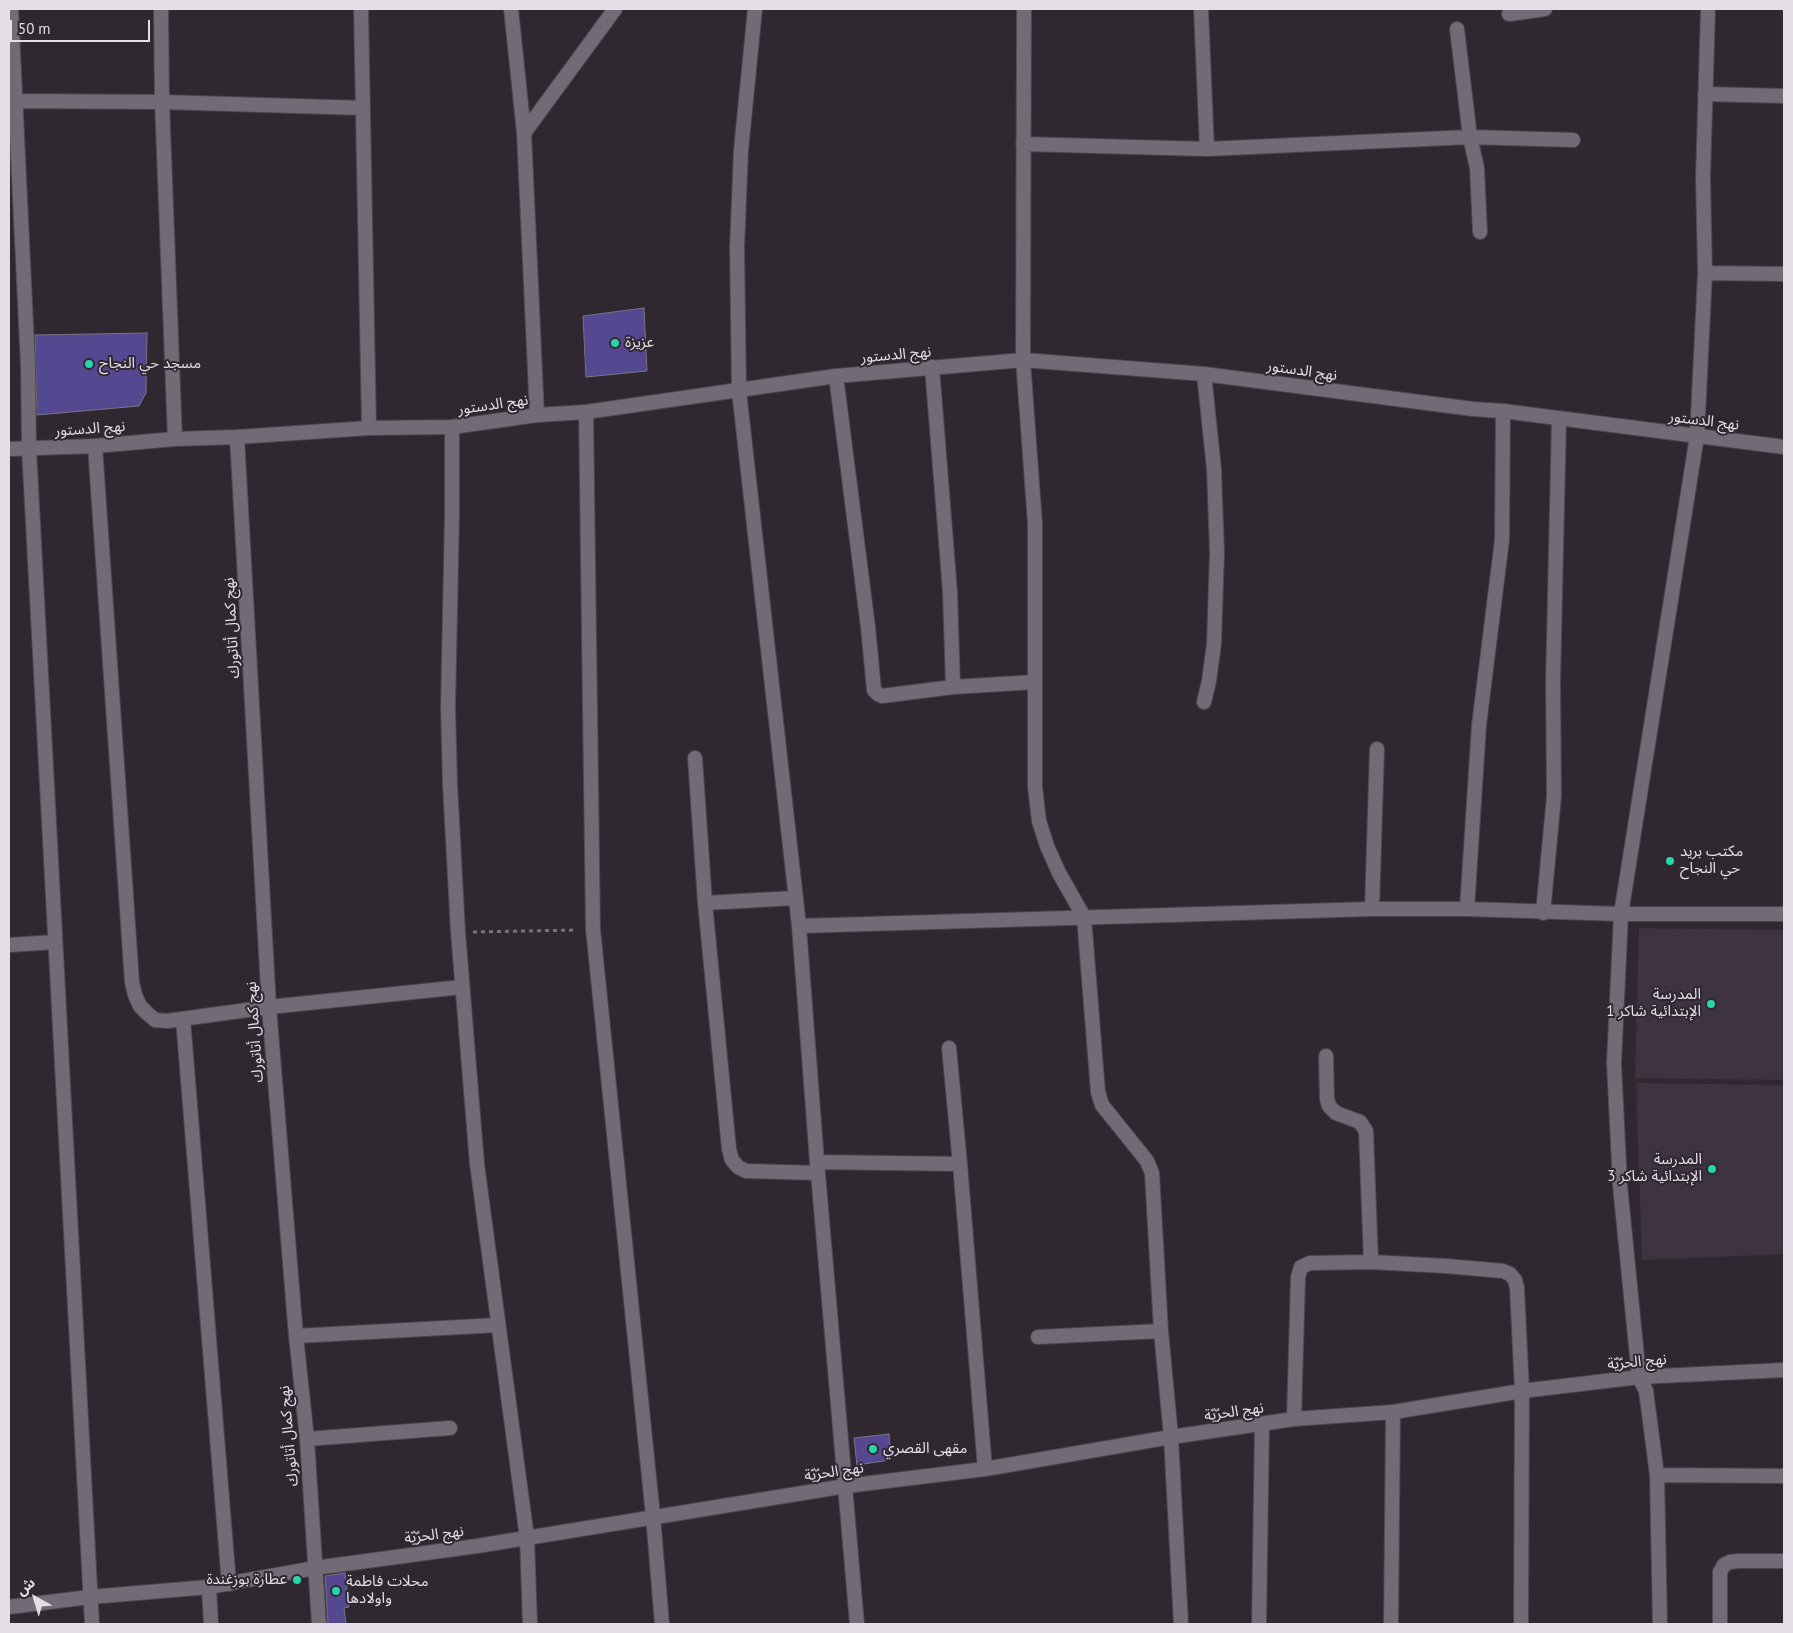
<!DOCTYPE html>
<html>
<head>
<meta charset="utf-8">
<style>
  body { margin:0 }
  #map { position:relative; width:1793px; height:1633px; overflow:hidden; background:#2f2831; font-family:"PT Sans","Noto Sans Arabic",sans-serif }
  canvas { display:block }
  .frame { position:absolute; inset:0; border:10px solid #e4dfe6; pointer-events:none }
  .north { position:absolute; left:10px; top:1573px; width:50px; height:50px; -webkit-text-stroke:4px #2f2831; paint-order:stroke; rotate:321deg; font-size:14px; font-weight:700; line-height:20px; text-align:center; color:#e4dfe6 }
  .north::after { content:''; display:block; margin:auto; width:18px; height:22px; background:#e4dfe6; clip-path:polygon(50% 0,100% 100%,50% 72%,0 100%) }
  .scale { position:absolute; left:10px; top:20px; width:140px; height:22px; box-sizing:border-box; border:2px solid #e4dfe6; border-top:0; padding-left:6px; font-size:15px; line-height:18px; white-space:nowrap; color:#e4dfe6; -webkit-text-stroke:4px #2f2831; paint-order:stroke }
</style>
</head>
<body>
<div id="map">
<canvas width="1793" height="1633"></canvas>
<div class="frame"></div>
<div class="north">ش</div>
<div class="scale">50 m</div>
</div>
<script>
const c = document.querySelector('canvas').getContext('2d');
c.lineJoin = 'round';
function paint(path, color) { c.fillStyle = color; c.fill(path, 'evenodd'); }
const toPath = rows => new Path2D(rows.map(r => 'M' + r).join(''));
function strokePath(path, color, width, dash) { c.strokeStyle = color; c.lineWidth = width; c.lineCap = dash ? 'butt' : 'round'; c.setLineDash(dash || []); c.stroke(path); }
function write(font, color, halo, rows, align = 'center') {
  c.font = font + ' "PT Sans","Noto Sans Arabic",sans-serif'; c.lineWidth = 4; c.setLineDash([]); c.textBaseline = 'middle'; c.strokeStyle = halo; c.fillStyle = color; for (const [text, x, y, turn = 0] of rows) {
    c.save(); c.translate(x, y); c.rotate((+turn || 0) * Math.PI / 180); c.textAlign = isNaN(turn) ? turn : align; if (halo) c.strokeText(text, 0, 0); c.fillText(text, 0, 0); c.restore();
  }
}
paint(toPath([
  [1639,928,1784,930,1784,1080,1635,1078],
  [1636,1083,1784,1085,1784,1254,1642,1260]
]), '#3d3341');
const building = toPath([
  [644,308,647,371,586,377,583,316,644,308],
  [147,333,146,393,139,406,37,415,35,335,147,333],
  [889,1434,891,1460,857,1465,854,1438,889,1434],
  [345,1573,349,1607,344,1608,346,1624,328,1624,325,1576,345,1573]
]);
paint(building, '#544990');
strokePath(building, '#767582', 1);
const minor = toPath([
  [11,9,28,366,29,449,92,1624],
  [161,9,162,102,175,439],
  [361,9,369,428],
  [511,9,524,133,537,415],
  [755,9,741,150,737,248,739,391,799,926,817,1162,857,1624],
  [1024,9,1023,360,1035,524,1035,787,1039,821,1047,846,1059,873,1084,917,1098,1092,1102,1105,1147,1161,1152,1173,1161,1331,1171,1437,1181,1624],
  [1201,9,1207,149],
  [1509,14,1545,9],
  [1457,29,1470,137,1477,168,1480,232],
  [1705,94,1784,96],
  [16,101,162,102,363,108],
  [524,133,615,9],
  [1023,144,1207,149,1470,137,1573,140],
  [1705,273,1784,274],
  [932,367,950,592,953,687],
  [836,376,868,627,874,690,878,694,882,696,953,687,1035,682],
  [586,412,593,929,653,1516,662,1624],
  [452,427,452,515,448,708,450,784,458,932,477,1164,527,1538,530,1624],
  [237,437,269,1007,296,1336,307,1439,319,1624],
  [95,446,132,982,135,995,140,1006,148,1014,155,1020,167,1021,269,1007,462,987],
  [1204,702,1209,681,1214,644,1217,553,1214,469,1204,374],
  [695,758,705,903,729,1149,732,1160,738,1167,746,1171,818,1173],
  [705,903,795,898],
  [1372,909,1377,749],
  [1467,909,1479,725,1502,540,1503,411],
  [1543,913,1554,796,1553,682,1559,419],
  [799,926,1372,909,1467,909,1621,914,1784,914],
  [9,945,55,942],
  [183,1019,229,1584],
  [1326,1056,1327,1099,1329,1106,1336,1113,1360,1122,1366,1131,1371,1262],
  [817,1162,960,1164,949,1048],
  [960,1164,985,1469],
  [296,1336,498,1325],
  [1038,1337,1161,1331],
  [1294,1419,1298,1277,1301,1267,1310,1263,1371,1262,1446,1266,1503,1271,1510,1274,1515,1280,1517,1288,1522,1391,1521,1624],
  [307,1439,450,1428],
  [1657,1475,1784,1476],
  [209,1587,211,1624],
  [9,1607,90,1597,209,1587,315,1568,477,1546,846,1486,985,1469,1171,1437,1294,1419,1393,1412,1522,1391,1639,1377,1784,1370],
  [1259,1624,1262,1425],
  [1391,1624,1393,1412],
  [1660,1624,1657,1475,1646,1391,1639,1377,1620,1185,1614,1063,1621,914,1697,436,1705,273,1703,177,1708,9],
  [1720,1624,1720,1572,1724,1565,1730,1562,1738,1561,1784,1561]
]);
const tertiary = toPath([
  [9,449,95,446,175,439,237,437,369,428,452,427,537,415,586,412,836,376,1023,360,1204,374,1473,409,1503,411,1784,447]
]);
strokePath(minor, '#4c474e', 16);
strokePath(tertiary, '#4c474e', 16);
strokePath(toPath([
  [473,932,577,930]
]), '#767078', 3, [4, 4]);
strokePath(minor, '#726a75', 14);
strokePath(tertiary, '#726a75', 14);
for (const [x, y, r, color] of [
  [615,343,5,"#29d5ad"],
  [89,364,5,"#29d5ad"],
  [1670,861,5,"#29d5ad"],
  [1711,1004,5,"#29d5ad"],
  [1712,1169,5,"#29d5ad"],
  [873,1449,5,"#29d5ad"],
  [297,1580,5,"#29d5ad"],
  [336,1591,5,"#29d5ad"]
]) { const dot = new Path2D(); dot.arc(x, y, r, 0, 2 * Math.PI); c.fillStyle = color; c.fill(dot); strokePath(dot, '#2f2831', 2); }
write('15px', '#e4dfe6', '#2f2831', [
  ["عزيزة",625,343],
  ["مسجد حي النجاح",99,364],
  ["مكتب بريد",1680,852],
  ["حي النجاح",1680,869],
  ["المدرسة",1701,995,"right"],
  ["الإبتدائية شاكر 1",1701,1012,"right"],
  ["المدرسة",1702,1160,"right"],
  ["الإبتدائية شاكر 3",1702,1177,"right"],
  ["مقهى القصري",883,1449],
  ["عطارة بوزغندة",287,1580,"right"],
  ["محلات فاطمة",346,1582],
  ["واولادها",346,1599]
], 'left');
write('15px', '#e4dfe6', '#2f2831', [
  ["نهج الدستور",896,355,-5],
  ["نهج الدستور",1302,371,8],
  ["نهج الدستور",493,405,-8],
  ["نهج الدستور",1704,421,7],
  ["نهج الدستور",90,429,-4],
  ["نهج كمال أتاتورك",232,628,-93],
  ["نهج كمال أتاتورك",255,1032,-94],
  ["نهج الحرّيّة",1637,1362,-5],
  ["نهج الحرّيّة",1234,1412,-8],
  ["نهج كمال أتاتورك",289,1436,-95],
  ["نهج الحرّيّة",834,1472,-8],
  ["نهج الحرّيّة",434,1535,-7]
]);
</script>
</body>
</html>
